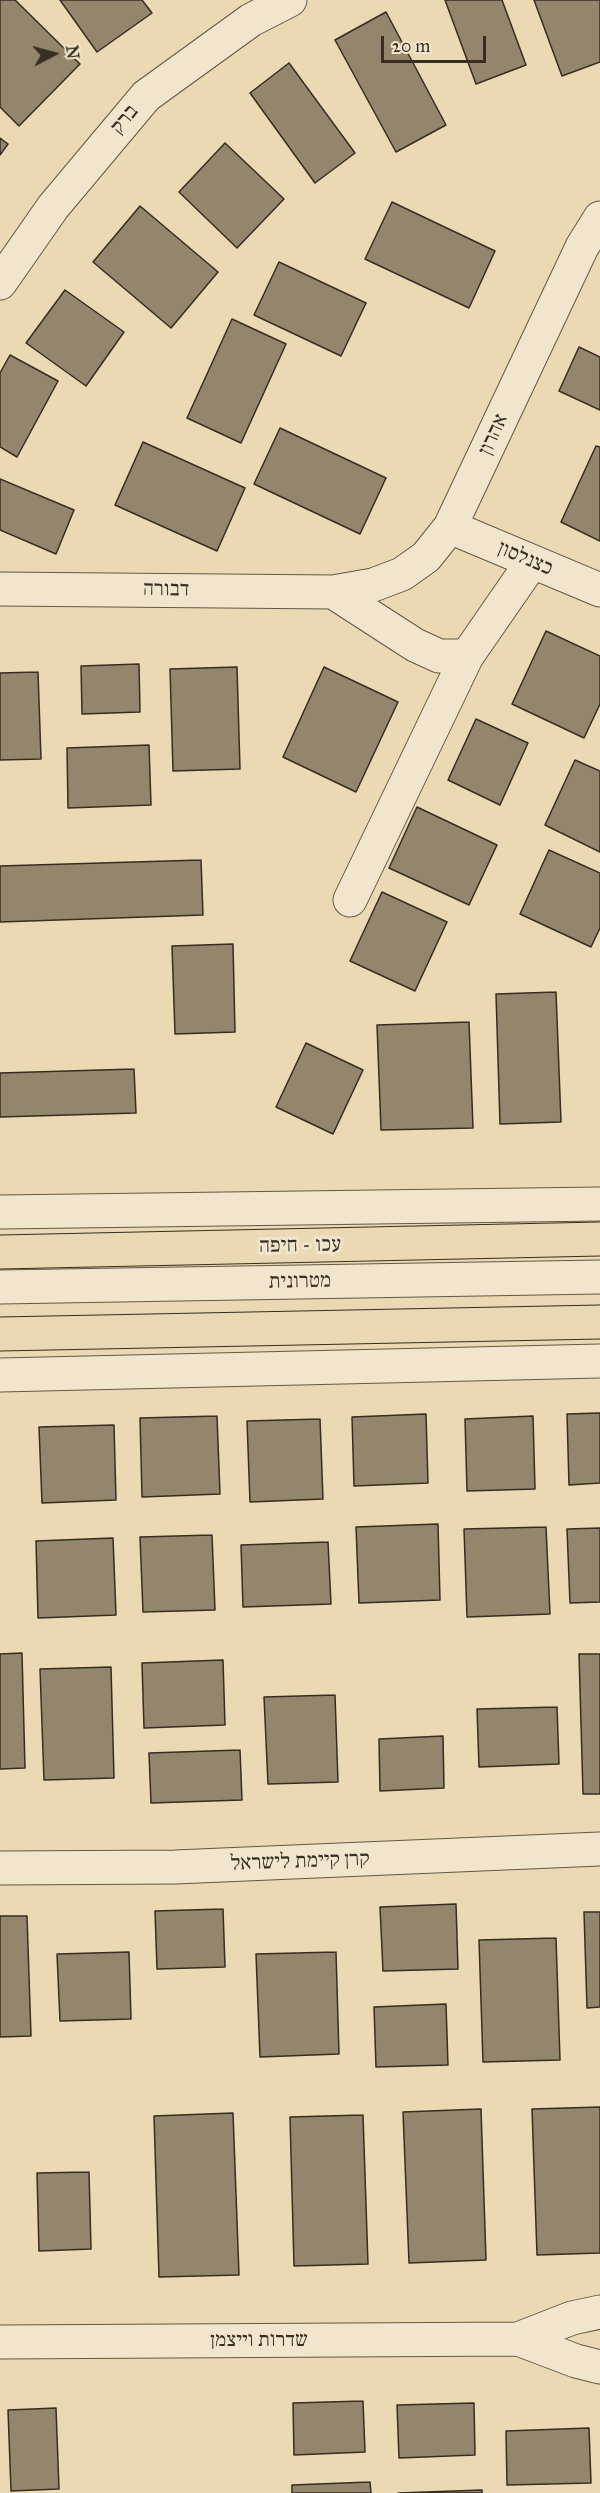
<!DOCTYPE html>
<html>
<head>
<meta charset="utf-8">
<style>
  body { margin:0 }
  #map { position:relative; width:600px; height:2493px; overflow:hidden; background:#ead9b2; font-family:"IM FELL Great Primer",serif }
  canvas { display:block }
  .north { position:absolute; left:24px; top:24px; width:60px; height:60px; -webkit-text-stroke:4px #f1e6cd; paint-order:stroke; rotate:84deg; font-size:16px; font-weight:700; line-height:24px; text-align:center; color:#362d23 }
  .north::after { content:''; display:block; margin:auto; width:21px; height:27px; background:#362d23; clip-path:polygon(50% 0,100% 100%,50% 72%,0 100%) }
  .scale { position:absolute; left:381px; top:36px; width:105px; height:27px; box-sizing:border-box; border:3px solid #362d23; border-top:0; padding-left:8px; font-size:18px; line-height:21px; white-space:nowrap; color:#362d23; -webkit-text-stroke:4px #f1e6cd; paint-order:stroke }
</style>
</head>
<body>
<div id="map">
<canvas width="600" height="2493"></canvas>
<div class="north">N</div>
<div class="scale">20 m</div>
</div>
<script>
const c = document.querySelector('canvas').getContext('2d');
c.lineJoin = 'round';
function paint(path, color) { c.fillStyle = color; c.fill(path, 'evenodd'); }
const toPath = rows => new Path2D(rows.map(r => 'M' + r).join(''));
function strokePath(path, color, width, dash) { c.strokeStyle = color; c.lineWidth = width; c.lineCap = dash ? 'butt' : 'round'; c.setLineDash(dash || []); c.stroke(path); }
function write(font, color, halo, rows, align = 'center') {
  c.font = font + ' "IM FELL Great Primer","Frank Ruhl Libre",serif'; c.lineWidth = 6; c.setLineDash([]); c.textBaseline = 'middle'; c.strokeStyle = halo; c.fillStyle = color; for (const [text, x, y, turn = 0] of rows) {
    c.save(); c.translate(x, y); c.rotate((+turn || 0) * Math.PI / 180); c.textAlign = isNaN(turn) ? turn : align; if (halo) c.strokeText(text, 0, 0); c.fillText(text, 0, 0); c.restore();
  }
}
const building = toPath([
  [0,0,15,0,80,64,19,126,0,107,0,0],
  [60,0,142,0,152,13,97,52,60,0],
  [445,0,502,0,526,65,476,84,445,0],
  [534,0,600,0,600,62,562,76,534,0],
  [386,12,446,125,396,152,335,40,386,12],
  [289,63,355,153,315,183,250,93,289,63],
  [0,138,8,144,0,155,0,138],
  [225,143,284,199,237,248,179,192,225,143],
  [392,202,495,251,469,308,365,259,392,202],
  [140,206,218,272,171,328,93,262,140,206],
  [279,262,366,303,341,356,254,315,279,262],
  [65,290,124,332,86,386,26,343,65,290],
  [232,319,286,344,241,443,187,418,232,319],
  [579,347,600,357,600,410,559,391,579,347],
  [10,355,58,381,17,457,0,447,0,373,10,355],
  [280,428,386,478,360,534,254,484,280,428],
  [143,442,245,488,217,551,115,505,143,442],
  [596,446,600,447,600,541,561,522,596,446],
  [0,479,74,510,56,554,0,530,0,479],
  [546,631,600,656,600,704,584,738,512,704,546,631],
  [139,664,140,712,82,714,81,666,139,664],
  [237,667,240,769,173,771,170,669,237,667],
  [324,667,398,702,356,792,283,757,324,667],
  [38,672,41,759,0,760,0,673,38,672],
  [476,719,528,743,500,805,448,780,476,719],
  [149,745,151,805,68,808,67,748,149,745],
  [575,760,600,771,600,852,545,825,575,760],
  [417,807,497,845,469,905,389,868,417,807],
  [549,850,600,873,600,928,591,947,520,914,549,850],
  [201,860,203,915,0,922,0,866,201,860],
  [382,892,447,922,415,991,350,961,382,892],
  [233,944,235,1032,175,1034,172,946,233,944],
  [556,992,561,1122,500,1124,496,994,556,992],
  [469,1022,473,1128,381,1130,377,1025,469,1022],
  [306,1043,363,1070,333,1134,276,1107,306,1043],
  [134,1069,136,1113,0,1117,0,1073,134,1069],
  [600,1413,600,1483,569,1485,567,1414,600,1413],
  [426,1414,428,1483,354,1486,352,1417,426,1414],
  [217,1416,220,1494,142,1497,140,1418,217,1416],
  [533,1416,535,1489,467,1491,465,1419,533,1416],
  [320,1419,323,1499,250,1502,247,1421,320,1419],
  [114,1425,116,1500,42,1503,39,1427,114,1425],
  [438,1524,440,1600,359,1603,356,1527,438,1524],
  [546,1527,550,1614,467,1617,464,1529,546,1527],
  [600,1528,600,1602,570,1603,567,1529,600,1528],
  [212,1535,215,1610,143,1612,140,1537,212,1535],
  [113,1538,116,1615,38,1618,36,1541,113,1538],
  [328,1542,331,1604,243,1607,241,1545,328,1542],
  [22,1653,25,1768,0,1769,0,1654,22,1653],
  [579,1654,600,1654,600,1794,583,1794,579,1654],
  [223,1660,225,1725,144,1728,142,1663,223,1660],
  [111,1667,114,1778,44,1780,40,1669,111,1667],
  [335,1695,338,1782,268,1784,264,1697,335,1695],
  [557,1707,559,1764,479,1767,477,1709,557,1707],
  [443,1736,444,1788,380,1791,379,1739,443,1736],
  [240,1750,242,1800,151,1803,149,1753,240,1750],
  [456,1904,458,1969,383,1971,380,1907,456,1904],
  [223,1909,225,1967,157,1969,155,1911,223,1909],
  [584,1912,600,1912,600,2007,587,2008,584,1912],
  [0,1916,27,1916,31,2036,0,2037,0,1916],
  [556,1938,560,2060,483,2062,479,1940,556,1938],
  [129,1952,131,2019,60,2021,57,1954,129,1952],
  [336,1952,339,2054,260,2057,256,1954,336,1952],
  [446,2004,448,2065,376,2067,374,2007,446,2004],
  [600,2107,600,2253,537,2255,532,2109,600,2107],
  [481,2109,486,2260,409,2263,403,2112,481,2109],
  [233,2113,239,2275,159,2277,154,2116,233,2113],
  [363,2115,368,2264,294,2266,290,2117,363,2115],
  [89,2172,91,2249,39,2251,37,2173,89,2172],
  [363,2401,365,2452,294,2455,293,2403,363,2401],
  [474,2403,475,2455,399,2458,397,2405,474,2403],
  [56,2408,59,2489,11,2491,8,2410,56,2408],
  [589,2428,591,2483,507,2485,506,2431,589,2428],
  [370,2482,371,2493,292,2493,292,2485,370,2482],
  [482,2490,482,2493,398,2493,482,2490]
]);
paint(building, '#94866d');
strokePath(building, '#362d23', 1.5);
const minor = toPath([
  [0,283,53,207,146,96,251,20,290,0],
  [450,527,600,590],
  [0,589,333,592,373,585,402,574,426,557,450,527,582,247,600,218],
  [333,592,415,645,439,656,467,656],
  [350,900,467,656,532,562],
  [0,1212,600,1204],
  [0,1287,600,1277],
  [0,1375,600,1361],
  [0,1868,175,1867,600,1849],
  [518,2339,572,2318,600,2312],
  [0,2342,518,2339,576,2361,600,2367]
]);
const highway = toPath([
  [0,1252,600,1239],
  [0,1334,600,1322]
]);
strokePath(minor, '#635847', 35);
strokePath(highway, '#362d23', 35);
strokePath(minor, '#f1e6cd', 33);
strokePath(highway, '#ead9b2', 33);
write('21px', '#362d23', '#f1e6cd', [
  ["ברק",125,120,-50],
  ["אהרון",494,435,-65],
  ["כצנלסון",525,559,23],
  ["דבורה",166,590,1],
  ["עכו - חיפה",300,1246,-1],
  ["מטרונית",300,1282,-1],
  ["קרן קיימת לישראל",300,1862,-2],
  ["שדרות וייצמן",259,2341]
]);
</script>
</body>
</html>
